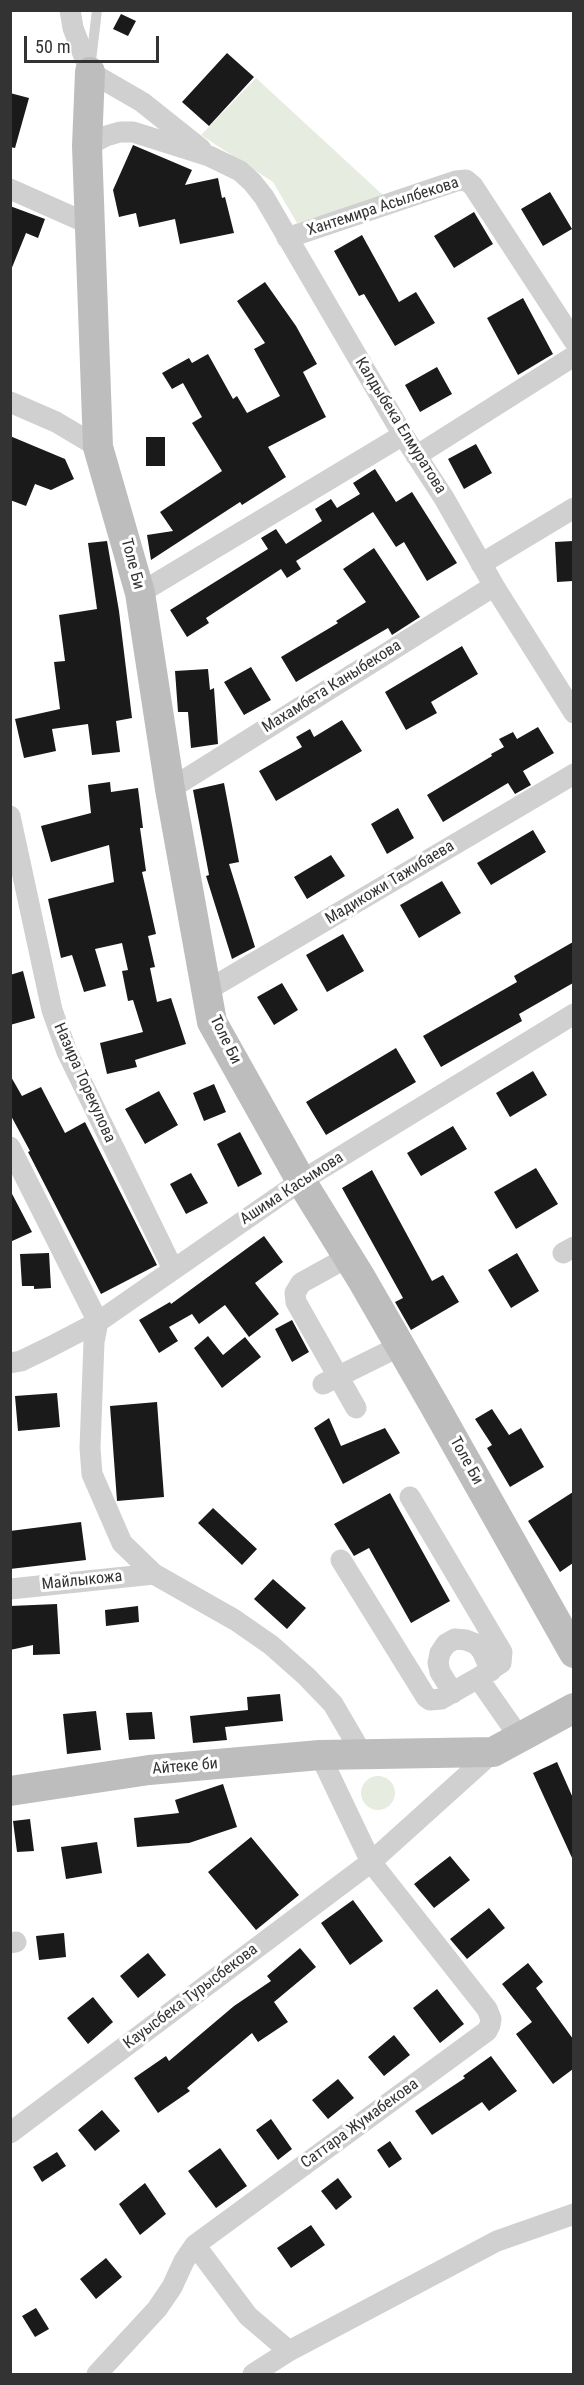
<!DOCTYPE html>
<html>
<head>
<meta charset="utf-8">
<style>
  body { margin:0 }
  #map { position:relative; width:584px; height:2385px; overflow:hidden; background:#fff; font-family:"Roboto Condensed",sans-serif }
  canvas { display:block }
  .frame { position:absolute; inset:0; border:12px solid #333; pointer-events:none }
  .scale { position:absolute; left:24px; top:36px; width:135px; height:27px; box-sizing:border-box; border:3px solid #333; border-top:0; padding-left:8px; font-size:18px; line-height:21px; white-space:nowrap; color:#333; -webkit-text-stroke:4px #fff; paint-order:stroke }
</style>
</head>
<body>
<div id="map">
<canvas width="584" height="2385"></canvas>
<div class="frame"></div>
<div class="scale">50 m</div>
</div>
<script>
const c = document.querySelector('canvas').getContext('2d');
c.lineJoin = 'round';
function paint(path, color) { c.fillStyle = color; c.fill(path, 'evenodd'); }
const toPath = rows => new Path2D(rows.map(r => 'M' + r).join(''));
function strokePath(path, color, width, dash) { c.strokeStyle = color; c.lineWidth = width; c.lineCap = dash ? 'butt' : 'round'; c.setLineDash(dash || []); c.stroke(path); }
function write(font, color, halo, rows, align = 'center') {
  c.font = font + ' "Roboto Condensed",sans-serif'; c.lineWidth = 6; c.setLineDash([]); c.textBaseline = 'middle'; c.strokeStyle = halo; c.fillStyle = color; for (const [text, x, y, turn = 0] of rows) {
    c.save(); c.translate(x, y); c.rotate((+turn || 0) * Math.PI / 180); c.textAlign = isNaN(turn) ? turn : align; if (halo) c.strokeText(text, 0, 0); c.fillText(text, 0, 0); c.restore();
  }
}
paint(toPath([
  [256,78,384,196,356,208,297,223,273,182,201,135],
  '361 1793a17 17 0 1 1 34 0a17 17 0 1 1-34 0Z'
]), '#e6ecdf');
paint(toPath([
  [121,14,136,21,128,36,113,29],
  [227,53,254,77,209,126,182,102],
  [10,93,29,98,15,148,10,147],
  [133,145,192,170,185,185,218,178,222,198,225,197,234,233,180,244,175,219,139,227,136,213,119,217,113,190],
  [550,192,572,229,543,246,521,209],
  [10,206,45,219,38,238,26,233,11,270],
  [474,212,493,244,454,268,434,236],
  [362,235,399,302,416,292,435,323,395,346,364,294,359,296,334,251],
  [265,282,296,326,317,364,303,372,326,417,268,447,286,477,242,505,240,502,151,560,147,535,173,531,160,512,222,471,192,423,202,417,183,383,172,389,162,373,189,358,192,363,208,354,233,399,237,396,247,413,280,396,254,349,265,343,237,301],
  [523,298,553,354,518,375,487,318],
  [437,367,452,394,420,412,405,385],
  [10,436,65,459,74,479,51,490,35,484,26,506,10,500],
  [146,437,165,437,165,466,146,466],
  [476,444,492,473,464,489,448,459],
  [375,469,396,502,412,492,457,563,427,581,404,542,396,547,373,512,296,561,301,569,287,578,281,569,206,618,209,623,187,637,170,610,268,549,261,538,276,529,286,544,322,521,315,509,331,499,337,508,360,494,353,483],
  [107,541,119,611,132,718,116,721,120,752,92,755,88,724,52,729,56,751,24,758,15,719,60,709,54,662,65,661,59,615,97,609,88,543],
  [573,541,573,581,557,582,555,542],
  [374,548,420,617,392,635,388,628,296,682,281,657,338,623,336,621,366,602,343,569],
  [462,646,478,674,431,702,437,713,406,730,385,692],
  [251,667,271,700,244,715,224,682],
  [208,669,210,690,214,688,218,744,191,748,188,712,178,712,175,671],
  [342,720,362,751,276,801,259,771,302,747,296,737,310,729,314,737],
  [538,727,554,753,523,771,531,785,515,794,508,783,443,822,427,795,492,756,491,754,504,747,499,739,513,732,517,739],
  [110,782,111,792,138,788,143,828,140,828,146,871,142,872,156,934,148,936,155,967,150,968,157,1002,171,998,186,1044,135,1060,137,1067,107,1074,100,1043,143,1032,133,1000,128,1001,122,971,128,970,122,943,95,949,106,986,84,992,72,955,61,958,48,899,114,882,109,845,51,862,41,826,91,813,88,785],
  [224,783,239,862,229,864,255,947,232,959,206,876,209,875,193,790],
  [398,808,414,838,387,854,371,824],
  [533,830,546,852,491,885,477,863],
  [331,855,345,876,307,899,294,877],
  [442,881,461,913,419,938,400,905],
  [343,934,364,971,327,992,306,955],
  [573,942,573,983,519,1014,522,1021,441,1067,423,1036,517,982,514,976],
  [23,971,35,1018,10,1025,10,975],
  [282,983,298,1010,274,1025,257,997],
  [396,1048,416,1082,326,1135,306,1102],
  [533,1071,547,1095,510,1117,496,1093],
  [10,1075,22,1096,41,1087,65,1133,85,1122,157,1265,101,1294,28,1152,30,1151,10,1114],
  [214,1084,226,1112,204,1121,193,1093],
  [159,1091,178,1125,145,1144,125,1109],
  [453,1126,467,1149,421,1176,407,1153],
  [240,1132,262,1174,238,1187,217,1144],
  [536,1168,558,1204,516,1229,494,1192],
  [372,1170,432,1281,443,1275,459,1302,411,1330,395,1302,403,1298,342,1188],
  [191,1173,208,1203,186,1214,170,1184],
  [10,1190,32,1232,10,1242],
  [264,1236,283,1262,255,1283,279,1314,249,1337,225,1305,199,1324,192,1314,169,1327,178,1341,159,1353,139,1320,170,1302,171,1304],
  [49,1253,51,1288,34,1289,34,1286,22,1286,20,1254],
  [517,1253,539,1291,511,1308,488,1270],
  [292,1320,309,1352,292,1362,275,1329],
  [208,1336,223,1355,245,1337,261,1357,222,1388,194,1348],
  [57,1393,60,1427,18,1431,15,1396],
  [157,1402,164,1497,117,1501,110,1406],
  [492,1409,509,1435,521,1428,544,1467,510,1487,487,1448,492,1445,475,1419],
  [329,1418,341,1446,385,1428,400,1453,343,1484,314,1428],
  [573,1492,573,1563,560,1572,528,1521],
  [390,1493,450,1601,411,1623,369,1548,354,1556,334,1524],
  [213,1508,257,1549,242,1565,198,1523],
  [81,1522,86,1560,10,1569,10,1531],
  [273,1579,306,1608,287,1629,254,1599],
  [57,1604,60,1654,33,1655,33,1645,10,1650,10,1606],
  [138,1606,139,1622,106,1626,105,1610],
  [280,1694,283,1721,225,1727,227,1740,193,1743,190,1716,248,1710,247,1697],
  [96,1711,101,1750,67,1754,63,1714],
  [152,1712,155,1739,129,1740,126,1713],
  [557,1762,573,1798,573,1860,533,1773],
  [223,1784,237,1827,189,1843,137,1847,134,1818,179,1813,175,1800],
  [30,1819,34,1851,17,1852,13,1821],
  [251,1837,299,1895,256,1930,208,1872],
  [97,1842,102,1873,66,1879,61,1847],
  [450,1856,470,1880,434,1908,414,1884],
  [353,1900,383,1941,350,1965,321,1923],
  [489,1908,505,1928,467,1959,450,1939],
  [64,1933,66,1957,39,1960,36,1936],
  [300,1948,316,1967,274,2002,288,2022,258,2042,252,2033,187,2088,190,2091,158,2113,134,2078,166,2056,169,2061,234,2006,271,1981,267,1976],
  [148,1953,166,1975,138,1998,120,1976],
  [528,1963,543,1982,536,1988,573,2039,573,2069,553,2084,516,2034,532,2022,502,1984],
  [437,1989,464,2024,440,2043,413,2008],
  [93,1997,113,2022,88,2044,67,2018],
  [394,2035,410,2055,384,2076,368,2057],
  [491,2056,517,2091,489,2111,482,2102,432,2135,415,2111,465,2078,463,2076],
  [338,2079,354,2098,328,2119,312,2100],
  [102,2110,120,2131,95,2151,78,2130],
  [271,2119,292,2149,278,2160,256,2130],
  [390,2141,402,2159,389,2168,377,2150],
  [220,2148,247,2186,216,2208,188,2171],
  [57,2152,66,2166,42,2182,33,2167],
  [338,2178,352,2197,336,2210,321,2191],
  [145,2183,166,2214,140,2235,119,2204],
  [311,2225,325,2245,291,2268,277,2248],
  [106,2258,122,2277,96,2299,80,2279],
  [36,2308,49,2329,35,2337,22,2316]
]), '#1a1a1a');
strokePath(toPath([
  [91,61,97,10]
]), '#d0d0d0', 10);
strokePath(toPath([
  [70,10,73,28,90,72,142,102,201,149],
  [87,146,106,136,120,132,133,132,209,156,240,171,252,182,264,197,403,435,444,498,494,586,574,713],
  [10,189,89,224],
  [287,238,456,181,466,180,473,186,574,341],
  [10,402,56,422,98,447],
  [416,456,574,356],
  [481,564,574,508],
  [140,593,403,435],
  [170,789,494,586],
  [10,816,52,1010,67,1052,173,1269],
  [206,991,574,774],
  [10,1147,98,1322],
  [563,1253,574,1247],
  [348,1257,301,1283,295,1293,296,1302,356,1408],
  [98,1322,94,1342,90,1448,92,1474,122,1543,154,1574,235,1620,271,1645,306,1676,333,1704,361,1752],
  [10,1363,21,1361,50,1347,98,1322,301,1181,574,1014],
  [323,1384,400,1346],
  [410,1497,502,1652,501,1663,478,1678],
  [341,1560,426,1697,430,1700,441,1699,478,1678,520,1738],
  [10,1589,154,1574],
  [453,1693,440,1672,438,1663,440,1653,446,1644,455,1639,466,1640,476,1644,482,1651,491,1671],
  [10,1943,16,1942],
  [10,2133,371,1862,493,1752],
  [195,2245,248,2316,289,2351],
  [97,2374,157,2309,172,2287,184,2261,195,2245,487,2031,490,2025,491,2019,487,2009,371,1862,320,1755],
  [253,2374,289,2351,497,2241,574,2214]
]), '#d0d0d0', 21);
strokePath(toPath([
  [90,72,87,146,98,447,140,593,170,789,212,1022,301,1181,361,1278,433,1403,574,1653],
  [10,1791,149,1770,320,1755,493,1752,574,1708]
]), '#bdbdbd', 30);
write('16px', '#333', '#fff', [
  ["Хантемира Асылбекова",383,207,-18],
  ["Калдыбека Елмуратова",400,426,58],
  ["Толе Би",132,564,75],
  ["Махамбета Каныбекова",332,687,-32],
  ["Мадикожи Тажибаева",390,883,-31],
  ["Толе Би",225,1040,64],
  ["Назира Торекулова",84,1083,66],
  ["Ашима Касымова",292,1189,-33],
  ["Толе Би",466,1461,61],
  ["Майлыкожа",82,1581,-6],
  ["Айтеке би",185,1767,-5],
  ["Кауысбека Турысбекова",191,1997,-37],
  ["Саттара Жумабекова",360,2124,-36]
]);
</script>
</body>
</html>
